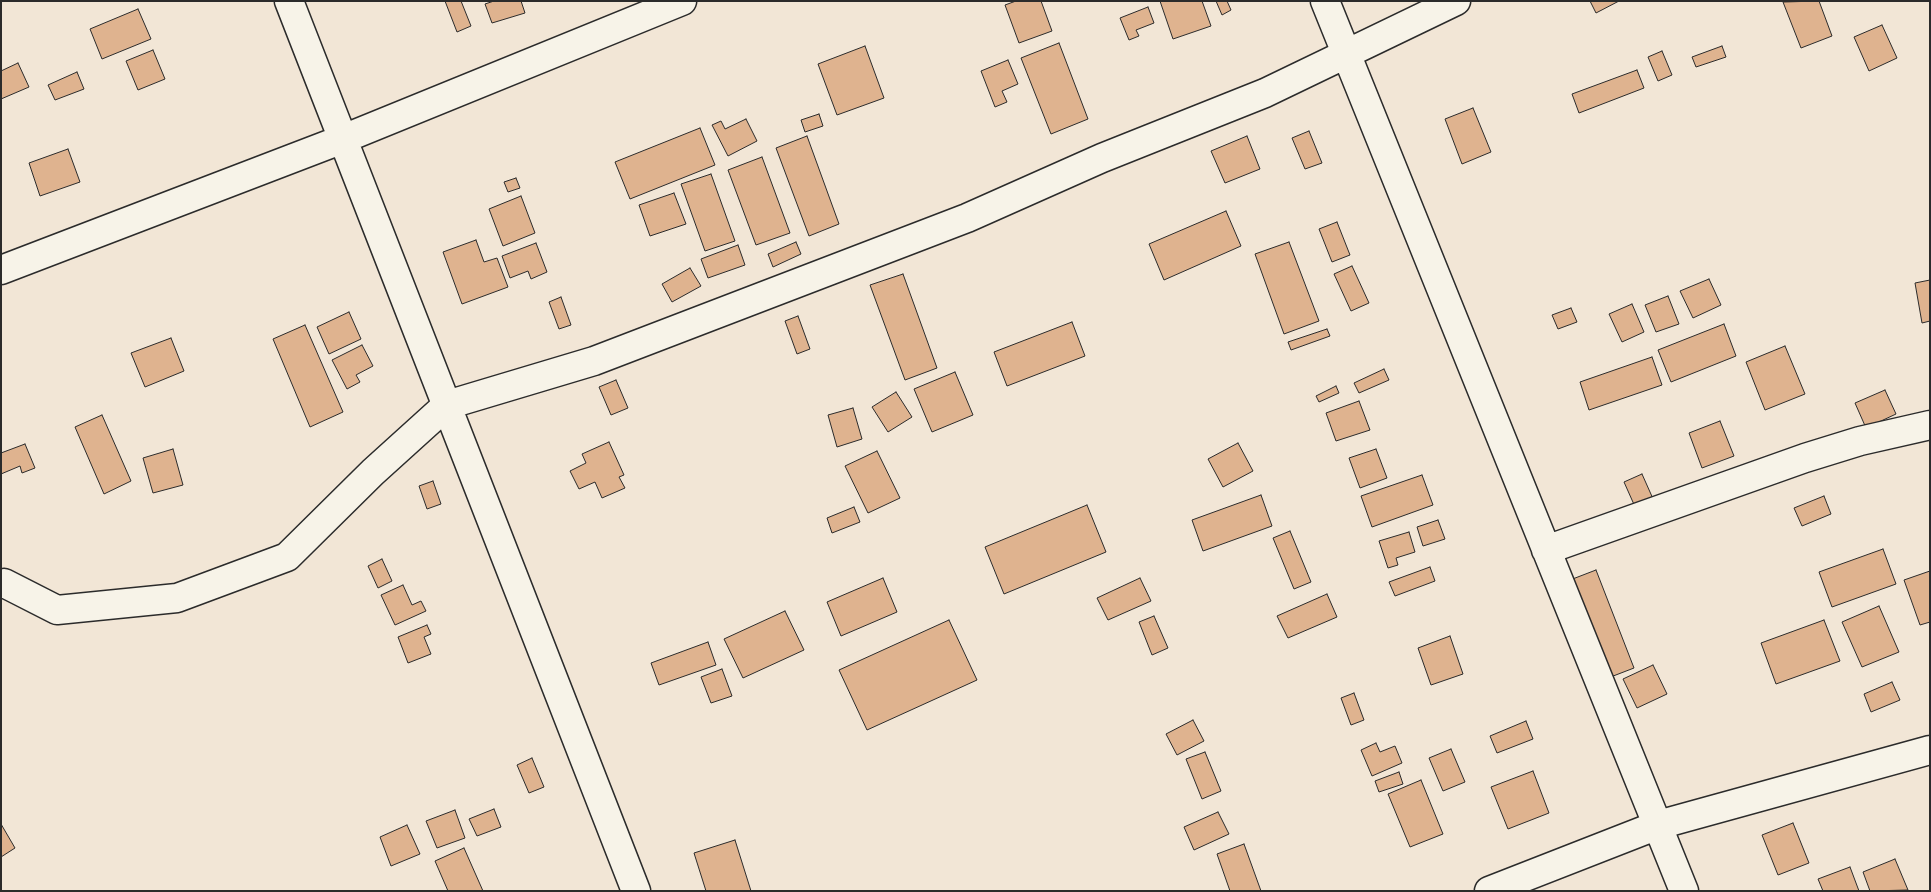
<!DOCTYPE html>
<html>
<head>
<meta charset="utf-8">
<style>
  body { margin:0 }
  #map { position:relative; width:1931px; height:892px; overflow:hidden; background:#f2e6d6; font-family:Mali,sans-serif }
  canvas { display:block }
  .frame { position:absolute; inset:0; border:2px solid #2b2b2b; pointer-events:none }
</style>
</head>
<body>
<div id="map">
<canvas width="1931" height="892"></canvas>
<div class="frame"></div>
</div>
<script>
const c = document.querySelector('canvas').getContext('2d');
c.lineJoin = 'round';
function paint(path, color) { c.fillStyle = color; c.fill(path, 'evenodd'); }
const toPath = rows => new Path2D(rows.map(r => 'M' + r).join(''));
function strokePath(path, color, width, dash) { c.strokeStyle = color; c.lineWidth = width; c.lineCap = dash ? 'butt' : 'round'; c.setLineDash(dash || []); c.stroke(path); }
const building = toPath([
  [445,1,461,1,471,26,457,32,445,1],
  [494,1,521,1,525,13,492,23,485,4,494,1],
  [1016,1,1041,1,1052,31,1019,43,1005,5,1016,1],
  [1160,1,1202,1,1211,26,1173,39,1160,1],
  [1216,1,1227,1,1231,10,1222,15,1216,1],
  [1590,1,1619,1,1596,13,1590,1],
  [1819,1,1832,36,1801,48,1783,2,1819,1],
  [1148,7,1154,23,1136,30,1139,36,1129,40,1120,18,1148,7],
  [138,9,151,39,102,59,90,29,138,9],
  [1882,25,1897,58,1869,71,1854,37,1882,25],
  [1059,43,1088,119,1051,134,1021,58,1059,43],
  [865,46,884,98,837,115,818,64,865,46],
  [1722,46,1726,57,1696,67,1692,57,1722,46],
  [153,50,165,79,138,90,126,61,153,50],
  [1662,51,1672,75,1658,81,1648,57,1662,51],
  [1008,60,1018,84,1002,91,1007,102,995,107,981,71,1008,60],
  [18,63,29,87,1,99,1,71,18,63],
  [1637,70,1644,88,1579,113,1572,94,1637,70],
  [77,72,84,89,55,100,48,85,77,72],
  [1473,108,1491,152,1462,164,1445,119,1473,108],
  [819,114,823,126,805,132,801,120,819,114],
  [746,119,757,141,728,156,712,125,721,121,725,129,746,119],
  [700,128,715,165,630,199,615,162,700,128],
  [1309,131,1322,163,1305,169,1292,138,1309,131],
  [807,136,839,224,809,236,776,148,807,136],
  [1247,136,1260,169,1225,183,1211,151,1247,136],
  [68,149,80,182,40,196,29,163,68,149],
  [762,157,790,233,756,245,728,170,762,157],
  [711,174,735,241,705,251,681,184,711,174],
  [516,178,520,188,508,192,504,182,516,178],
  [674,193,686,224,650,236,639,205,674,193],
  [521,196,535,233,503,246,489,209,521,196],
  [1226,211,1241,246,1164,280,1149,244,1226,211],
  [1337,222,1350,255,1332,262,1319,229,1337,222],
  [476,240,484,262,497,258,508,287,462,304,443,252,476,240],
  [796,242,801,254,773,267,768,254,796,242],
  [1289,242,1319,321,1284,334,1255,254,1289,242],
  [536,243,547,272,531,279,528,271,510,278,502,256,536,243],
  [738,245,745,265,708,278,701,259,738,245],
  [1352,266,1369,303,1351,311,1334,274,1352,266],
  [690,268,701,286,672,302,662,284,690,268],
  [903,274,937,368,905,380,870,285,903,274],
  [1709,279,1721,305,1693,318,1680,291,1709,279],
  [1930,280,1930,321,1922,323,1915,283,1930,280],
  [1668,296,1679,324,1656,332,1645,305,1668,296],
  [561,297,571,325,559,329,549,302,561,297],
  [1632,304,1644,332,1622,342,1609,314,1632,304],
  [1571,308,1577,322,1558,329,1552,315,1571,308],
  [349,312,361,339,329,354,317,327,349,312],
  [798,316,810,349,797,354,785,321,798,316],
  [1072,322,1085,356,1007,386,994,352,1072,322],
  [1724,324,1736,356,1671,382,1658,350,1724,324],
  [305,325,343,412,310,427,273,339,305,325],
  [1327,329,1330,336,1291,350,1288,342,1327,329],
  [171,338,184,371,145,387,131,353,171,338],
  [362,345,373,366,356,375,360,382,347,389,332,360,362,345],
  [1785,346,1805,394,1765,410,1746,362,1785,346],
  [1652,357,1662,385,1589,410,1580,382,1652,357],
  [1384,369,1389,380,1359,393,1354,383,1384,369],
  [955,372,973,415,932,432,914,389,955,372],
  [616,380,628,408,611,415,599,387,616,380],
  [1336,386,1339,393,1319,402,1316,396,1336,386],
  [1885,390,1896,414,1866,428,1855,403,1885,390],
  [896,392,912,417,888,432,872,407,896,392],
  [1359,401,1370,430,1336,441,1326,413,1359,401],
  [853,408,862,439,837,447,828,415,853,408],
  [102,415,131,481,104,494,75,427,102,415],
  [1720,421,1734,456,1702,468,1689,433,1720,421],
  [609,442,624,475,619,477,625,488,602,498,595,482,579,489,570,471,586,463,582,454,609,442],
  [1238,443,1253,471,1223,487,1208,459,1238,443],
  [25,444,35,468,22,473,20,466,1,474,1,453,25,444],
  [173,449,183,485,153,493,143,458,173,449],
  [1376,449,1387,478,1360,488,1349,458,1376,449],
  [877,451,900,498,868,513,845,466,877,451],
  [1642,474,1654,501,1636,509,1624,482,1642,474],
  [1422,475,1433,505,1372,527,1361,496,1422,475],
  [433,481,441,504,427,509,419,486,433,481],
  [1261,495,1272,526,1203,551,1192,520,1261,495],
  [1824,496,1831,514,1802,526,1794,508,1824,496],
  [1087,505,1106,552,1004,594,985,547,1087,505],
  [854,507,860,522,832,533,827,518,854,507],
  [1438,520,1445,539,1423,546,1417,527,1438,520],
  [1290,531,1311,582,1294,589,1273,538,1290,531],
  [1409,532,1415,552,1396,558,1398,565,1388,568,1379,541,1409,532],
  [1883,549,1896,584,1832,607,1819,572,1883,549],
  [382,559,392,581,378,588,368,566,382,559],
  [1430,567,1435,581,1395,596,1389,582,1430,567],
  [1596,570,1634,668,1608,678,1570,580,1596,570],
  [1930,571,1930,622,1920,625,1904,580,1930,571],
  [883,578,897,612,841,636,827,602,883,578],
  [1140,578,1151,601,1108,620,1097,598,1140,578],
  [403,585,412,605,421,601,426,611,395,625,381,595,403,585],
  [1327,594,1337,617,1288,638,1277,616,1327,594],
  [1879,606,1899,652,1862,667,1842,622,1879,606],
  [785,611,804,650,743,678,724,639,785,611],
  [1154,616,1168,648,1152,655,1139,622,1154,616],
  [949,620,977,680,867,730,839,670,949,620],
  [1824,620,1840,661,1776,684,1761,643,1824,620],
  [427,625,431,634,424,637,431,654,408,663,398,637,427,625],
  [1450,636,1463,674,1431,685,1418,648,1450,636],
  [708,642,716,665,659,685,651,663,708,642],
  [1653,665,1667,694,1637,708,1623,679,1653,665],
  [722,669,732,696,711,703,701,677,722,669],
  [1892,682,1900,700,1871,712,1864,694,1892,682],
  [1354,693,1364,720,1351,725,1341,698,1354,693],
  [1193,720,1204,741,1177,755,1166,734,1193,720],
  [1526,721,1533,739,1497,753,1490,736,1526,721],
  [1376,743,1380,752,1395,746,1402,763,1372,776,1361,750,1376,743],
  [1451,749,1465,782,1443,791,1429,758,1451,749],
  [1205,752,1221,791,1202,799,1186,759,1205,752],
  [532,758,544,787,529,793,517,765,532,758],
  [1533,771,1549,813,1508,829,1491,787,1533,771],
  [1399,772,1403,784,1379,792,1375,781,1399,772],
  [1421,780,1443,834,1410,847,1388,794,1421,780],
  [494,809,501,827,477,836,469,819,494,809],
  [455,810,465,838,437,848,426,821,455,810],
  [1218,812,1229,834,1194,850,1184,827,1218,812],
  [1793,823,1809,863,1778,875,1762,835,1793,823],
  [1,824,15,848,1,857,1,824],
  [407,825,420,854,391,866,380,837,407,825],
  [735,840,751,891,706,891,694,853,735,840],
  [1244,844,1261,891,1230,891,1217,854,1244,844],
  [464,848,483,891,448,891,435,861,464,848],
  [1895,859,1908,890,1870,891,1863,872,1895,859],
  [1850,867,1859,891,1823,891,1818,879,1850,867]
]);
paint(building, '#dfb38f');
strokePath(building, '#2b2b2b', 1);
const street = toPath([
  [289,1,636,891],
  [1325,1,1684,891],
  [1,270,343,139,682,1],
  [1546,550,1805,458,1860,441,1930,425],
  [1,584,4,583,57,610,177,598,287,557,373,472,447,405,594,361,967,218,1102,158,1265,93,1456,1],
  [1489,891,1658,825,1930,750]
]);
strokePath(street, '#2b2b2b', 31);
strokePath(street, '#f7f3e8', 28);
</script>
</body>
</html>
